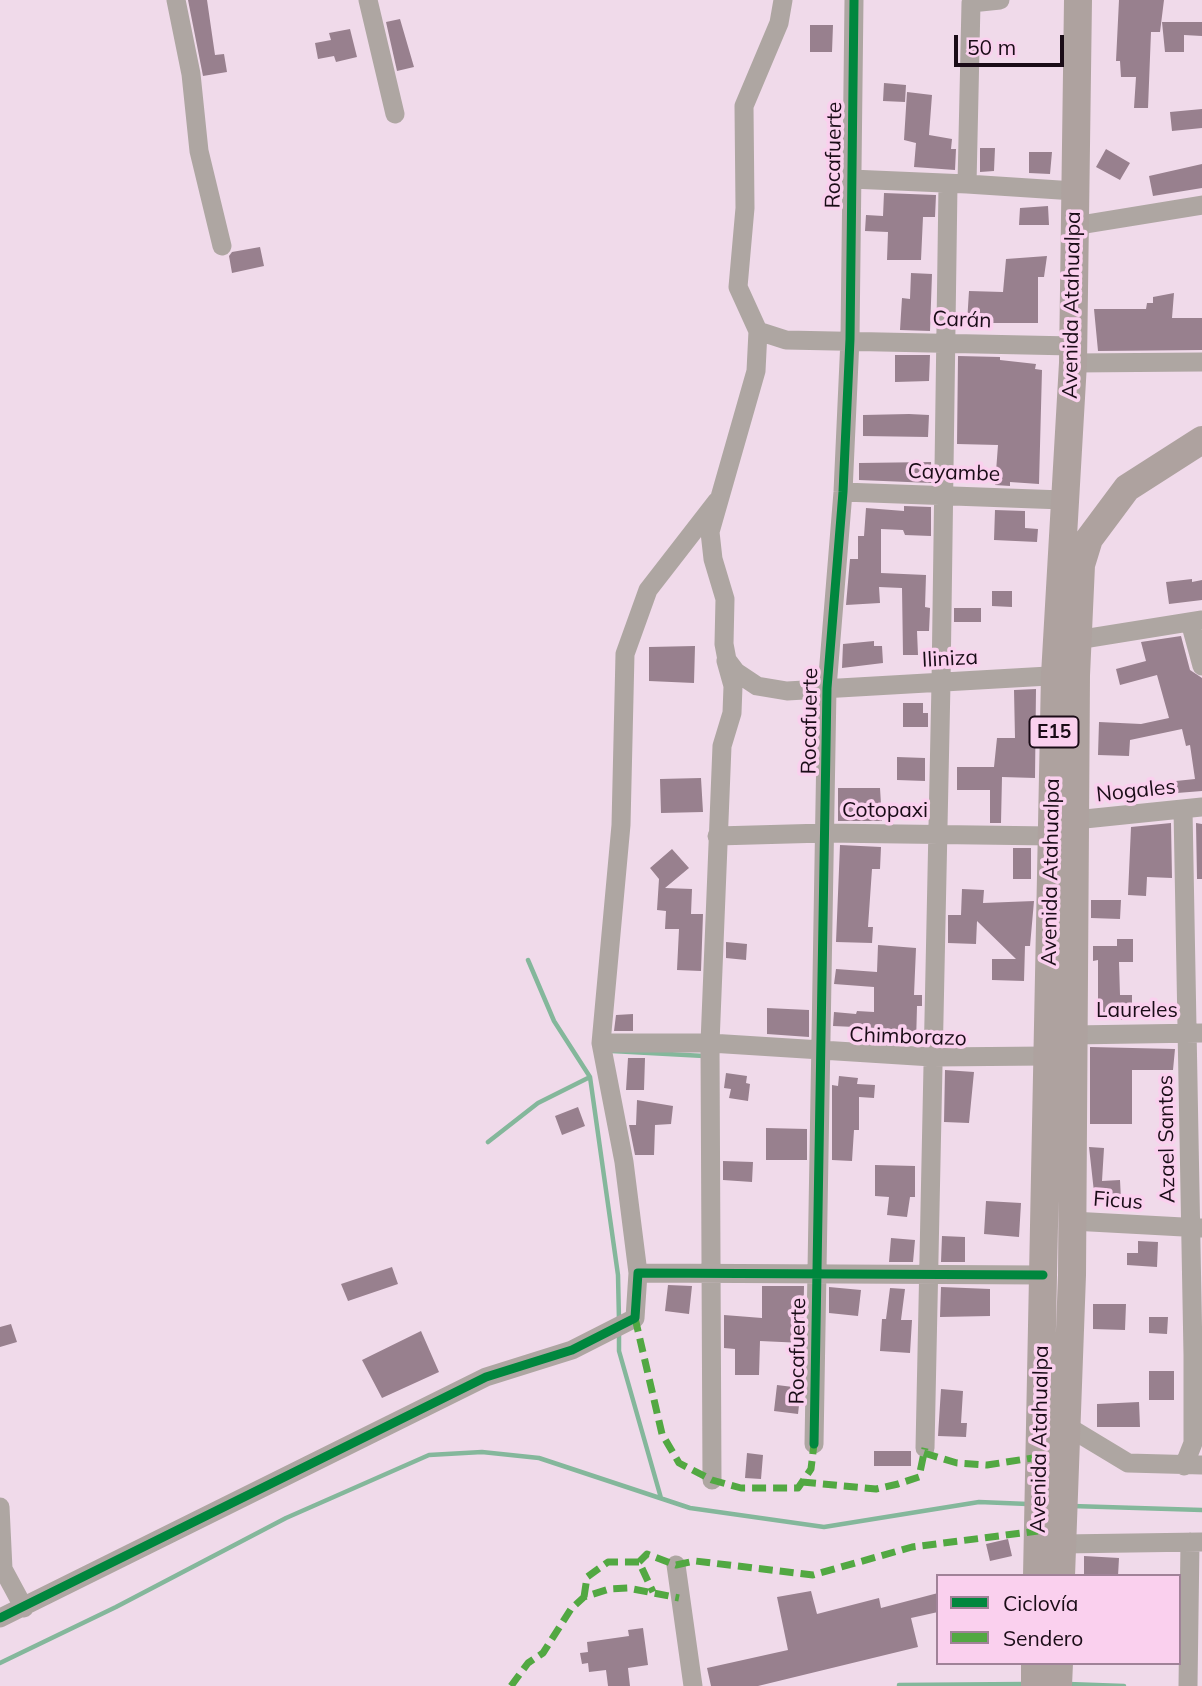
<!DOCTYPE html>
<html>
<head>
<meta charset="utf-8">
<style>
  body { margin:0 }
  #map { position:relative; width:1202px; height:1686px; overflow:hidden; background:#f0daea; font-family:Mulish,sans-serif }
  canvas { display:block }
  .legend { position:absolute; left:936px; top:1574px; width:245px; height:91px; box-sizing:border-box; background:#fad0ee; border:2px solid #a08298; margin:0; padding:9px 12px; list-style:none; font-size:21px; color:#1a0c17 }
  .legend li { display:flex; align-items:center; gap:14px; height:35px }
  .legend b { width:35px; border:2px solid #a08298 }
  .scale { position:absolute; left:954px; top:35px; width:110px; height:32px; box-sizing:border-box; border:4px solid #1a0c17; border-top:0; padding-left:9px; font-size:21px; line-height:24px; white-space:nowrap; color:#1a0c17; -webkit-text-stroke:5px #fad0ee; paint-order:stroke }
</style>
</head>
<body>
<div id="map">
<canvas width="1202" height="1686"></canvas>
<ul class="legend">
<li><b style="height:9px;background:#00873e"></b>Ciclovía</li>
<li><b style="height:9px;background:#52a842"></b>Sendero</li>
</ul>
<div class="scale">50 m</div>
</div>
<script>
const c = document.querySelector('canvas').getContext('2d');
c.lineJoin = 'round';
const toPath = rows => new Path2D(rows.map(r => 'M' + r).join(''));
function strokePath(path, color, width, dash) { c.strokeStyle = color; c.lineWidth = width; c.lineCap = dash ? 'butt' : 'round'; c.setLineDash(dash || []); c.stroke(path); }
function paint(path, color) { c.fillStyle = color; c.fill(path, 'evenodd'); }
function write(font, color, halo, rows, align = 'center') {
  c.font = font + ' Mulish,sans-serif'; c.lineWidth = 7; c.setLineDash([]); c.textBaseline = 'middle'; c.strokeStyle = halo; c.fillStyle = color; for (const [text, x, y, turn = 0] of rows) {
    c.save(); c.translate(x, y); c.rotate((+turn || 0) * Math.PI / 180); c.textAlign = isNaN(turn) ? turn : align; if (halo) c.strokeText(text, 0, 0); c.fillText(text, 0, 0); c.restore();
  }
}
strokePath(toPath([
  [528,960,554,1021,590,1077,618,1275,619,1320],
  [612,1051,704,1056],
  [488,1142,538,1103,590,1077],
  [619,1332,619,1351,661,1498],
  [1072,1506,1202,1510],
  [0,1663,116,1607,286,1518,429,1455,482,1452,539,1458,690,1508,824,1527,979,1502,1028,1504],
  [1068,1684,1124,1686],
  [899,1685,1024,1684]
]), '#84b79b', 4.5);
paint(toPath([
  [188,0,207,0,215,55,224,54,227,72,203,76],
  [1119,0,1164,0,1160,32,1151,32,1148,108,1134,108,1136,77,1121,77,1120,61,1116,61],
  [400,19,414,67,397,71,386,22],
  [1162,22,1202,22,1202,36,1184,35,1184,52,1165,52],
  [810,25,833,25,832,52,810,52],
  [350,29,357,57,336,62,334,56,318,59,315,43,331,40,329,33],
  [884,83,906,85,905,102,883,101],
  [907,92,932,95,929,135,952,139,951,149,956,149,955,170,914,167,916,143,904,140],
  [1202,109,1202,128,1172,131,1170,112],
  [980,148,995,148,994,171,980,172],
  [1106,149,1130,163,1120,180,1096,167],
  [1029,152,1052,152,1050,174,1029,173],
  [1202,164,1202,188,1153,196,1149,176],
  [884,193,936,195,935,217,923,217,921,260,887,260,888,232,865,231,866,215,883,216],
  [1048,206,1049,225,1019,225,1020,208],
  [260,247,264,266,232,273,229,256,232,252],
  [1047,256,1044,277,1038,277,1038,323,967,323,969,291,1003,292,1006,259],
  [911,273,932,274,930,331,900,330,902,298,910,299],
  [1174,293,1172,318,1202,318,1202,350,1098,351,1094,309,1146,309,1147,303,1153,303,1153,297],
  [895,355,930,355,929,381,895,382],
  [958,356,1000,357,1000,360,1036,364,1035,369,1042,370,1039,484,1010,482,1010,486,995,485,998,445,957,444],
  [909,414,929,415,928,437,863,436,863,415],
  [931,462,932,483,859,480,859,463],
  [904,506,931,507,931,536,905,535,903,530,881,529,881,573,926,575,925,607,930,608,929,631,917,631,918,655,903,655,902,588,879,587,880,603,846,605,850,559,858,559,858,536,864,536,866,508,904,511],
  [995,510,1025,511,1025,528,1038,529,1037,542,994,540],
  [1192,579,1192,582,1202,580,1202,600,1169,604,1166,582],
  [992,591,1012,591,1012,607,992,606],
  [954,608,981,608,981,622,954,622],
  [1181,636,1190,670,1202,678,1202,791,1177,793,1176,781,1195,779,1190,745,1186,746,1182,729,1130,740,1129,756,1098,755,1099,722,1141,724,1169,718,1157,675,1120,685,1116,669,1146,661,1141,642],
  [874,641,874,646,882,646,883,663,842,668,843,644],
  [695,646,694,683,649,681,649,647],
  [1036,689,1035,778,1002,777,1001,823,990,823,990,790,957,790,957,767,994,767,997,738,1015,738,1014,690],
  [903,703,923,703,923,713,928,713,928,727,903,727],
  [897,757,925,758,925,781,897,780],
  [701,778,703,812,661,813,660,779],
  [838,788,880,788,882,821,838,821],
  [1171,823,1172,878,1147,877,1146,896,1128,895,1131,827],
  [1196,823,1202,824,1202,879,1197,879],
  [840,845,881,847,880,869,872,869,868,927,873,927,872,943,836,942],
  [1013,848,1031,848,1031,879,1013,879],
  [672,849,689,868,665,888,692,889,691,914,703,914,701,971,677,970,679,929,665,929,666,911,657,910,659,879,650,868],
  [962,889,984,890,983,903,1034,901,1030,946,1025,946,1024,981,992,980,992,959,1016,959,977,921,976,944,948,943,948,915,961,915],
  [1091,900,1121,900,1120,919,1091,918],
  [1117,939,1133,939,1133,962,1119,962,1120,995,1132,995,1132,1020,1098,1020,1098,960,1093,961,1093,946,1117,946],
  [726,942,747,944,746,960,726,958],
  [878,945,916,948,914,995,922,995,922,1006,917,1006,916,1044,876,1041,877,1028,833,1026,834,1012,856,1014,857,1011,874,1012,874,987,834,984,836,969,877,972],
  [767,1008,809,1010,809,1037,767,1034],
  [633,1014,633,1031,614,1031,616,1015],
  [1090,1047,1175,1049,1173,1070,1132,1070,1132,1124,1090,1124],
  [628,1058,645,1058,644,1090,626,1090],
  [945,1070,974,1072,969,1123,944,1122],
  [726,1073,747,1076,746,1083,750,1084,748,1101,729,1098,731,1089,724,1088],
  [839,1076,858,1078,857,1084,875,1085,874,1098,859,1097,859,1130,854,1130,852,1161,832,1160,832,1085,838,1086],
  [637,1100,673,1106,671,1124,655,1125,654,1155,635,1155,629,1125,636,1125],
  [578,1107,585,1126,562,1135,555,1116],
  [766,1128,807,1129,807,1160,766,1160],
  [1089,1147,1104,1148,1102,1181,1120,1180,1121,1200,1095,1201],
  [723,1161,753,1162,752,1182,723,1180],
  [875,1165,915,1166,915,1197,910,1197,907,1217,887,1215,889,1197,875,1196],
  [986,1201,1021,1203,1019,1237,984,1234],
  [942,1236,965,1237,965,1262,941,1262],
  [891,1238,915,1240,913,1262,889,1262],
  [1138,1241,1158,1242,1157,1267,1127,1265,1127,1253,1138,1253],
  [392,1267,398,1284,348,1301,341,1284],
  [668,1285,692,1286,689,1314,665,1311],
  [762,1286,804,1286,803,1343,760,1341,759,1375,735,1375,735,1349,724,1348,724,1315,762,1318],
  [829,1287,861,1290,858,1316,829,1313],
  [941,1287,990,1289,990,1316,940,1317],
  [890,1288,905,1289,901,1320,912,1320,910,1353,880,1351,882,1319,886,1319],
  [1093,1304,1126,1304,1125,1330,1093,1329],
  [1149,1317,1168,1317,1167,1334,1149,1333],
  [11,1324,17,1342,0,1347,0,1327],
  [421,1331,439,1372,382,1398,362,1360],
  [1149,1371,1174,1371,1174,1400,1149,1400],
  [777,1385,801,1388,798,1414,774,1411],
  [941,1389,963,1391,961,1423,967,1423,966,1437,938,1436],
  [1139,1402,1140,1427,1097,1427,1097,1404],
  [874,1451,911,1451,911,1466,874,1466],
  [747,1453,763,1455,761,1479,745,1478],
  [1008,1539,1012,1556,990,1561,986,1544],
  [1084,1556,1119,1558,1118,1576,1084,1576],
  [811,1591,817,1614,879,1598,881,1608,938,1593,938,1612,911,1618,918,1647,758,1686,711,1686,707,1668,788,1650,777,1597],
  [643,1628,648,1665,628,1668,630,1686,608,1686,606,1670,589,1672,588,1663,582,1664,580,1653,588,1652,587,1642,629,1636,628,1630]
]), '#98808e');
strokePath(toPath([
  [176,0,191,74,199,151,222,246],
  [368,0,395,114],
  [783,0,779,23,744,106,745,208,738,287,758,331,756,371,710,532,713,559,725,599,724,644,727,660,736,672,757,686,787,691,1066,675],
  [851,179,967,184,971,3,1000,0],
  [967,184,1075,191],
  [1074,226,1202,205],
  [758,331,786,340,1073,346],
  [1073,363,1202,362],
  [843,492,1063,500],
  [1190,622,1202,666],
  [1077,640,1202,620],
  [1183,809,1193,1355,1193,1443,1184,1466],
  [1075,820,1202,807],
  [717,836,825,833,1052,836],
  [1072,1035,1202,1033],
  [601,1043,710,1043,932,1057,1047,1056],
  [1072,1221,1202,1228],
  [638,1273,1043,1275],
  [1065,1425,1128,1463,1202,1465],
  [814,1444,827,688,843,492,850,339,854,0],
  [925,1448,941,683,948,184],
  [712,1480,710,1043,722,746,732,713,733,686,726,661],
  [0,1507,3,1569,24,1608],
  [1062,1544,1201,1542],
  [676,1565,693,1686],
  [0,1618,486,1377,572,1350,635,1318,638,1273,624,1162,601,1043,621,825,625,654,648,590,717,501],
  [1188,1686,1190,1542]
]), '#aea6a2', 19);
strokePath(toPath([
  [1037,1576,1055,675,1073,363,1078,0],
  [1061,1576,1072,1275,1076,675,1081,565,1089,539,1127,488,1202,440],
  [1035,1686,1035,1663],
  [1058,1686,1059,1663]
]), '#aea29f', 28);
strokePath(toPath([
  [635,1318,662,1434,679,1463,712,1480,741,1488,798,1488,811,1469,814,1444],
  [924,1453,957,1463,987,1465,1039,1457],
  [802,1482,876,1489,898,1484,919,1477,925,1448],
  [639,1562,647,1554,676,1565,695,1561,813,1575,912,1547,1038,1531],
  [584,1597,587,1577,608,1562,639,1562,653,1592],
  [511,1686,528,1663,543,1653,571,1609,584,1597,609,1589,628,1588,679,1598]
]), '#52a842', 7, [14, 7]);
strokePath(toPath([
  [814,1444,827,688,843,492,850,339,854,0],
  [0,1618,486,1377,572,1350,635,1318,638,1273,1043,1275]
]), '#00873e', 9);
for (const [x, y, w] of [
  [1054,732,49]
]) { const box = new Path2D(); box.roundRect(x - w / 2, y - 15.5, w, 31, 5); c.fillStyle = '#fad0ee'; c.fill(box); strokePath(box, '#1a0c17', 2); }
write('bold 19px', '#1a0c17', null, [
  ["E15",1054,732]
]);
write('21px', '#1a0c17', '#fad0ee', [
  ["Rocafuerte",834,155,-89],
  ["Avenida Atahualpa",1072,305,-89],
  ["Carán",962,320,2],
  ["Cayambe",954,473,2],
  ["Iliniza",950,659,-3],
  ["Rocafuerte",810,721,-89],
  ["Nogales",1136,791,-6],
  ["Cotopaxi",885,811],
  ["Avenida Atahualpa",1051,872,-89],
  ["Laureles",1137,1011],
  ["Chimborazo",908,1037,2],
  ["Azael Santos",1167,1139,-91],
  ["Ficus",1118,1201,4],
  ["Rocafuerte",798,1351,-89],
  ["Avenida Atahualpa",1040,1439,-89]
]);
</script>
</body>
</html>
